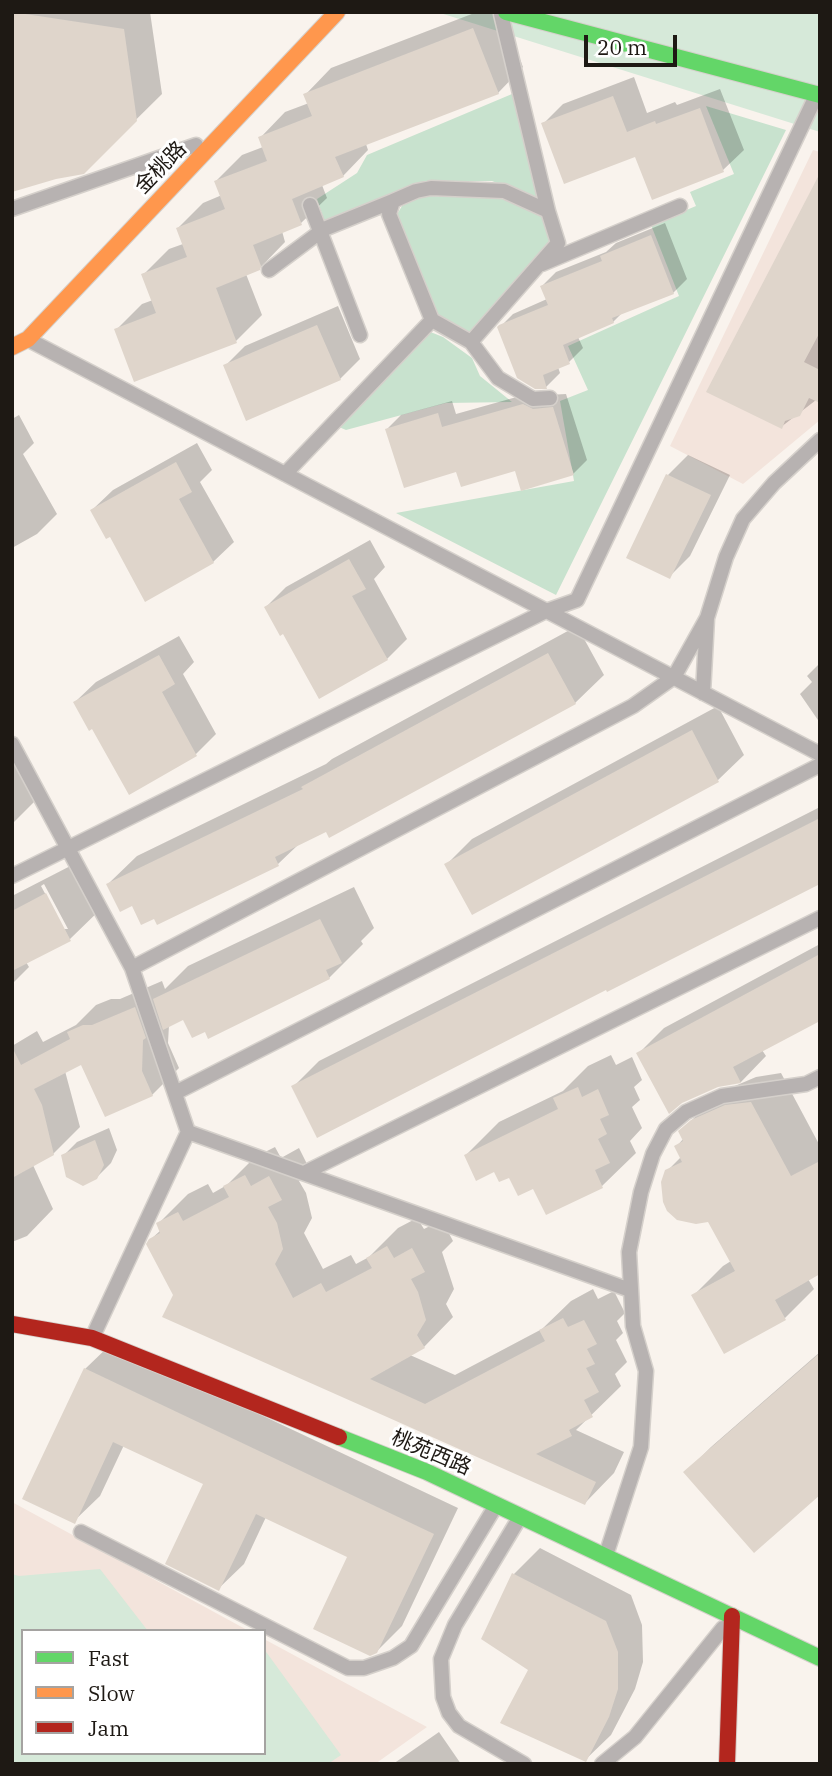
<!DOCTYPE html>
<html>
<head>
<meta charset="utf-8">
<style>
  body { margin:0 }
  #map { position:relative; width:832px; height:1776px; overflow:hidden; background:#f9f3ed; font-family:"IBM Plex Serif",serif }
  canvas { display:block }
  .frame { position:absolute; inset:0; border:14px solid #1e1914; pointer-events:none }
  .legend { position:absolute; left:21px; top:1629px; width:245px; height:126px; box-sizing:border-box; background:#fff; border:2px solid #a5a3a1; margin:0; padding:9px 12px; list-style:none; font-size:21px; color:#1e1914 }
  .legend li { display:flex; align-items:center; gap:14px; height:35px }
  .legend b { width:35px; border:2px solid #a5a3a1 }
  .scale { position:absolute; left:584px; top:35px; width:93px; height:32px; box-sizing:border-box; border:4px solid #1e1914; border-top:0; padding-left:9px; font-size:21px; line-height:24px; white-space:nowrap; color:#1e1914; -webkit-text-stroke:5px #fff; paint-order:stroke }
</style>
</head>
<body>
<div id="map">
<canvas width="832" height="1776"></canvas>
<div class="frame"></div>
<ul class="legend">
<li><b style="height:9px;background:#63d668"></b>Fast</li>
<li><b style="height:9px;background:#ff974d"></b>Slow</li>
<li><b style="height:9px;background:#b3261e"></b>Jam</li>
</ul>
<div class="scale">20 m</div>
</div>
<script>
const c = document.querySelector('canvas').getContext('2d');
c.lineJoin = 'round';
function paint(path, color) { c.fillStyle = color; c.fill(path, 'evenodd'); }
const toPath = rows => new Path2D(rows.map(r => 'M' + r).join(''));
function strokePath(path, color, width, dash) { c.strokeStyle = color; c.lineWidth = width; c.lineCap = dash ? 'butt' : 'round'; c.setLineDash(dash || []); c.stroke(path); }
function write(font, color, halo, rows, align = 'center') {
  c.font = font + ' "IBM Plex Serif","Noto Sans SC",serif'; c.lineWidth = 6; c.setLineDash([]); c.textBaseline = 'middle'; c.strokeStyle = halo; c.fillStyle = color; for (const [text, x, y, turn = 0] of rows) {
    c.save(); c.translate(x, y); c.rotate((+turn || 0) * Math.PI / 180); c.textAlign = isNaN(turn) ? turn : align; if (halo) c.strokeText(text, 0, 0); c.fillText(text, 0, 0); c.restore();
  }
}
paint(toPath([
  [813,150,820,152,820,420,743,484,670,446],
  [12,1502,249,1631,23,1631,23,1753,264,1753,264,1639,427,1727,375,1764,12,1764]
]), '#f3e4dc');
paint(toPath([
  [437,12,820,12,820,132],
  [100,1569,148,1631,23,1631,23,1753,264,1753,264,1649,341,1755,328,1764,12,1764,12,1574,19,1576]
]), '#d6e9d9');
paint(toPath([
  [512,94,538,199,492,181,427,182,325,223,317,199,357,173,367,155],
  [706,106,786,130,556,595,396,513,574,481,560,401,588,390,568,346,679,296,651,225,696,206,690,192,734,174],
  [421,196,500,197,542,217,550,241,469,333,438,316,396,216,402,206],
  [428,331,443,337,472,358,480,376,512,402,446,403,346,430,339,427]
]), '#c8e2ce');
paint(toPath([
  [12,12,150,12,162,94,82,173,56,177],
  [477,12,502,12,523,67,498,93,366,144,368,150,343,176,322,185,327,198,301,223,282,231,285,242,259,269,246,274,262,315,236,341,116,330,142,304,153,300,143,275,169,249,183,244,178,228,203,203,222,195,216,181,242,155,263,147,260,138,285,112,309,103,306,94,331,68],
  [634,77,647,113,675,102,677,105,720,89,744,150,723,170,653,198,636,155,543,124,563,104],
  [820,177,820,397,781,427],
  [665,223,687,279,673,293,623,312,613,322,578,337,583,348,569,362,558,367,560,373,546,387,499,328,513,314,547,299,542,286,556,272,606,252,616,243],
  [338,306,360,359,340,379,225,366,245,346],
  [538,391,547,395,566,394,587,460,573,474,516,468,458,469,387,429,401,415,452,401,456,414],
  [19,415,34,443,23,454,57,514,37,534,12,548,12,419],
  [197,443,212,470,200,482,234,542,213,562,146,600,110,535,92,510,113,490],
  [688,455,730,475,690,556,669,577,628,557,668,475],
  [370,540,385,567,374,579,407,639,387,659,284,632,266,607,286,587],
  [577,626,604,675,575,703,299,844,278,864,154,916,133,904,108,884,137,856,326,764,332,759],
  [179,636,194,662,183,674,216,734,196,754,129,792,93,727,75,702,96,682],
  [820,663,820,723,800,694,812,682,807,676],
  [718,706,744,755,718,780,473,913,447,864,472,839],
  [12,752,37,799,12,824],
  [820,807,820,882,293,1087,319,1061],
  [80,861,104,906,70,939,26,962,29,967,12,984,12,896],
  [44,884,68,929,64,929,41,886],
  [354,887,374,928,361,941,363,944,329,978,206,1030,184,1018,169,1025,168,1043,179,1068,152,1095,82,1062,65,1071,80,1127,53,1154,33,1165,53,1209,27,1236,12,1242,12,1046,37,1031,43,1042,76,1025,96,1005,111,999,120,999,162,981,165,989,188,966],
  [820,944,820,1019,762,1050,766,1056,741,1082,718,1086,638,1054,664,1028],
  [611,1055,616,1065,632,1057,642,1080,634,1087,640,1100,632,1107,642,1128,630,1141,636,1153,602,1186,534,1186,466,1155,499,1122,563,1091,588,1066],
  [781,1073,820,1146,820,1272,808,1279,814,1289,785,1318,694,1295,723,1266,731,1261,709,1221,667,1171,681,1157,676,1147,684,1138,680,1132,710,1102,723,1091,756,1077],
  [109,1128,117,1150,111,1163,96,1178,63,1156,77,1142],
  [275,1147,281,1158,299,1148,310,1170,299,1181,306,1193,312,1218,304,1233,323,1269,351,1255,356,1264,369,1257,398,1228,417,1218,424,1229,442,1220,453,1241,442,1252,454,1289,446,1304,453,1317,424,1347,410,1355,455,1375,542,1329,571,1301,593,1289,598,1299,614,1291,625,1313,617,1321,623,1333,616,1340,627,1362,615,1374,621,1386,576,1430,624,1452,614,1473,585,1503,175,1294,150,1240,161,1230,158,1224,188,1194,208,1184,213,1193,227,1185,255,1157],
  [111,1344,458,1508,402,1626,376,1652,349,1556,266,1517,244,1564,218,1589,205,1483,124,1445,100,1496,74,1521,85,1369],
  [820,1352,820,1493,686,1472,711,1447],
  [540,1548,631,1595,642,1625,643,1662,635,1689,611,1735,585,1760,530,1670,483,1639,514,1574],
  [439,1732,461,1764,393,1764]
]), '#0003');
paint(toPath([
  [12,12,124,29,137,121,84,174,56,179,12,192],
  [473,28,499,94,335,157,344,177,292,199,302,225,253,245,261,266,260,270,216,288,237,343,134,382,114,329,156,313,141,274,187,257,176,228,225,209,214,181,267,161,258,137,312,116,303,94],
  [613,96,627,132,655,121,656,124,700,108,724,172,652,200,635,157,564,184,541,123],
  [820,173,820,332,804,362,820,370,820,403,809,398,800,416,785,421,782,429,706,392],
  [651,235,674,294,612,318,614,323,563,345,570,364,543,375,547,389,535,389,517,378,497,327,499,325,548,305,540,286,602,261,600,256],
  [317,325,341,380,246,421,223,365],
  [523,404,533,409,553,407,574,475,521,491,515,471,461,487,456,472,404,488,385,429,438,413,442,427],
  [176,462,192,492,179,499,214,563,145,602,110,537,106,539,90,510],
  [666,474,711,495,670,579,626,558],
  [349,559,366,589,352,596,388,660,319,699,283,634,280,636,264,607],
  [548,653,576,704,329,838,326,832,275,857,279,866,157,925,154,919,141,925,132,906,120,912,106,884,303,789,301,787],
  [159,655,175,684,162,692,197,756,129,795,92,729,89,731,73,702],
  [692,730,719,782,472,915,444,864],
  [820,818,820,884,607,992,606,990,317,1138,291,1086],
  [46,893,71,941,12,971,12,911],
  [320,919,342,963,326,970,330,979,208,1039,205,1032,192,1038,183,1020,163,1030,153,999],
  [820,954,820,1021,733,1067,741,1083,718,1087,682,1103,669,1114,636,1053],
  [135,1007,146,1038,143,1040,142,1071,153,1096,105,1117,81,1065,34,1089,42,1105,54,1155,12,1178,12,1047,21,1065,70,1039,67,1032,83,1025,92,1025],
  [578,1087,582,1097,598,1089,609,1115,600,1119,607,1134,598,1139,610,1163,595,1170,603,1188,546,1215,533,1189,518,1196,509,1178,499,1182,494,1172,476,1181,464,1155,558,1109,553,1098],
  [751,1102,791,1176,820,1161,820,1274,775,1300,786,1320,724,1354,691,1295,735,1271,708,1222,696,1224,677,1220,667,1211,663,1202,661,1182,665,1170,682,1162,674,1146,683,1141,678,1131,691,1120,725,1105],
  [95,1140,104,1165,97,1179,83,1186,66,1177,61,1155],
  [245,1175,251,1186,269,1176,282,1200,268,1207,277,1223,283,1249,275,1264,293,1298,321,1283,326,1292,372,1268,366,1258,387,1246,394,1258,412,1248,425,1272,411,1279,418,1292,426,1320,417,1335,425,1348,370,1379,425,1404,545,1341,539,1330,563,1318,568,1327,584,1320,597,1344,587,1349,595,1364,586,1368,599,1392,584,1400,593,1417,569,1430,572,1436,536,1454,596,1482,585,1505,162,1317,173,1295,146,1244,149,1239,160,1233,156,1223,178,1212,183,1221,229,1197,223,1186],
  [820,1353,820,1495,754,1553,683,1472],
  [84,1368,434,1534,377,1653,370,1656,313,1629,347,1557,256,1514,219,1591,165,1564,203,1484,113,1442,75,1524,22,1499],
  [512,1573,606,1621,618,1652,618,1689,609,1717,586,1762,500,1723,528,1670,481,1639]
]), '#dfd5cb');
const lane = toPath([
  [501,14,548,211],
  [431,188,504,191,548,211,558,243,471,342,432,320,389,214,393,201,416,191,431,188],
  [310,205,360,335],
  [12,209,196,145],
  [542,264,680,206],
  [269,270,324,229,393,201],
  [29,340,820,754],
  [471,342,498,378,533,399,550,398],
  [285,474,432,320],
  [703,693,707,618,726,557,743,519,774,483,820,440],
  [12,744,132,968,188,1132,93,1336],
  [12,876,546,611,577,600,817,94],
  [132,968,633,706,674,677,707,618],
  [175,1093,820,765],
  [188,1132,630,1290],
  [304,1173,820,918],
  [520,1517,455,1625,441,1659,443,1697,449,1713,459,1726,524,1764],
  [81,1532,348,1668,364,1668,393,1658,411,1646,495,1507],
  [606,1555,641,1447,646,1371,633,1326,629,1252,641,1192,653,1154,666,1129,686,1112,722,1096,806,1084,820,1077],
  [602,1764,635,1737,723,1628]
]);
const fast = toPath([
  [506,12,820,95],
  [339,1437,427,1472,820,1658]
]);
const slow = toPath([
  [12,347,28,339,337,12]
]);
const jam = toPath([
  [12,1324,92,1338,339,1437],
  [727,1764,732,1616]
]);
strokePath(lane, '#d5d0cb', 17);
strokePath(fast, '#d5d0cb', 18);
strokePath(slow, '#d5d0cb', 18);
strokePath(jam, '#d5d0cb', 18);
strokePath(lane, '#b7b2b1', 14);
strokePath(fast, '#63d668', 16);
strokePath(slow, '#ff974d', 16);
strokePath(jam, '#b3261e', 16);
write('21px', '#1e1914', '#fff', [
  ["金桃路",161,168,-46],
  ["桃苑西路",431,1453,23]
]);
</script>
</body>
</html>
